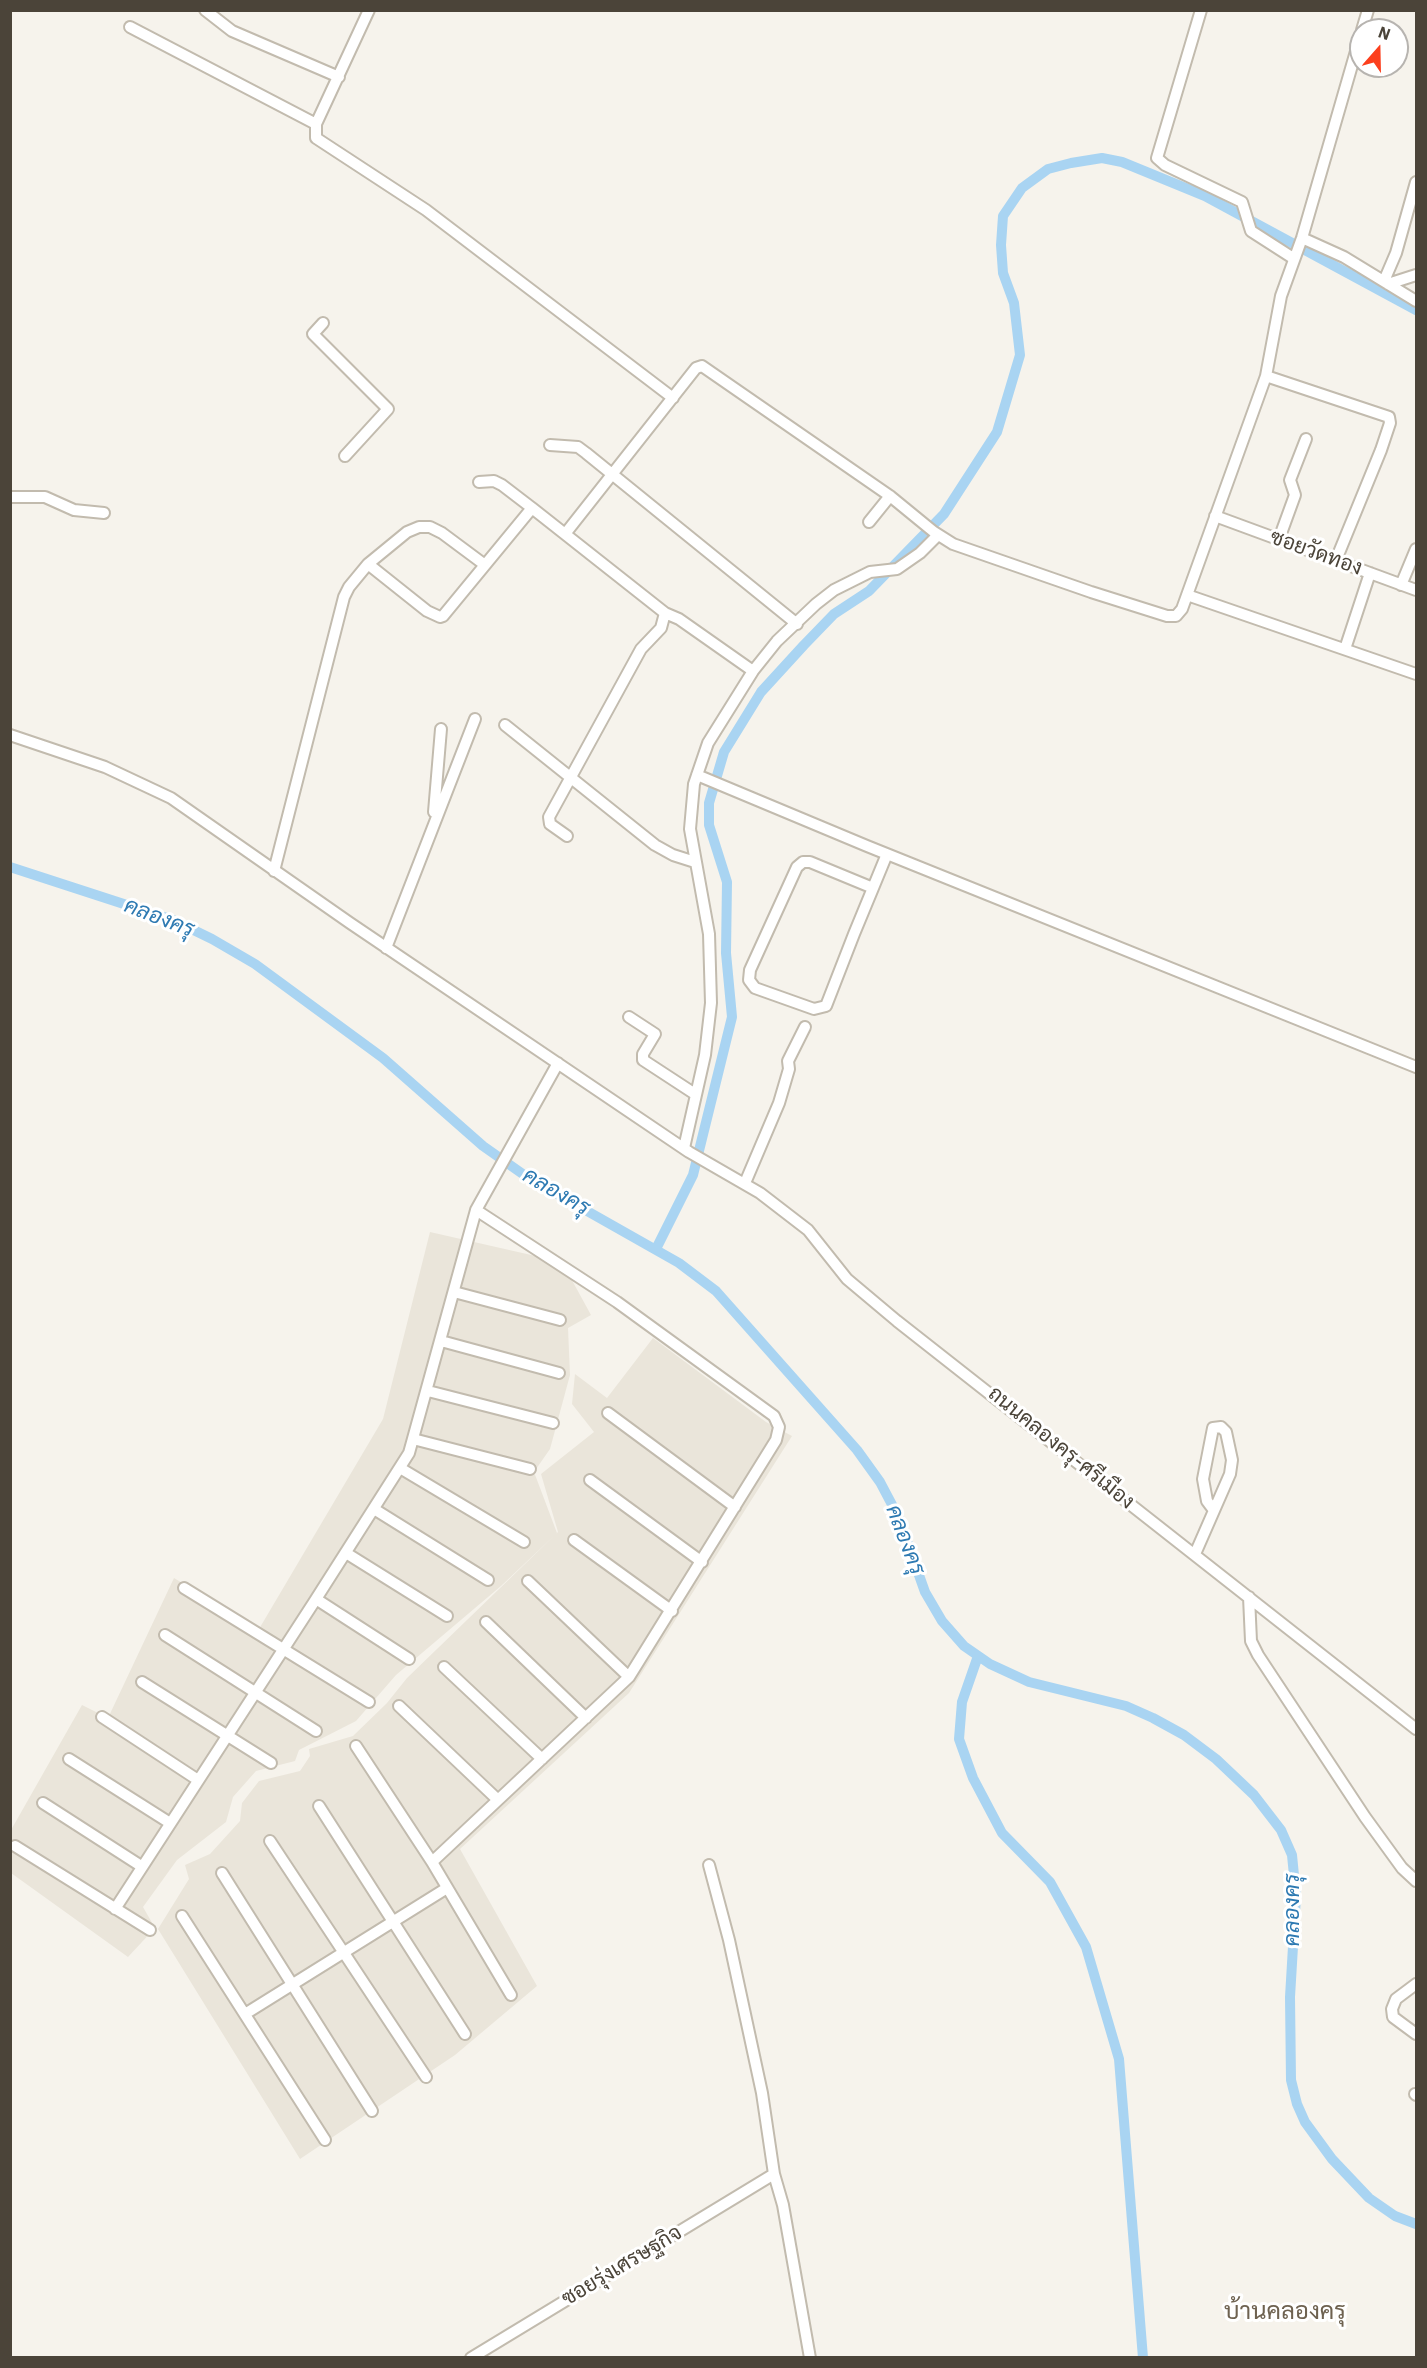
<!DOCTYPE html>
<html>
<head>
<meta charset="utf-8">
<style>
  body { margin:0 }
  #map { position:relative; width:1427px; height:2368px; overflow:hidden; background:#f6f3ec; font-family:"IBM Plex Sans",sans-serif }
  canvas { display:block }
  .frame { position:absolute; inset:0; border:12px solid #4b4439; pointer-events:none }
  .north { position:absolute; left:1349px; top:18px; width:60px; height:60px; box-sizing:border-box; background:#fff; border:2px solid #b7b4b0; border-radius:50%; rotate:20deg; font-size:16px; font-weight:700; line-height:24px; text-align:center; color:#4b4439 }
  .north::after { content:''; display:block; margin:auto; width:21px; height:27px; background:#fc3f1d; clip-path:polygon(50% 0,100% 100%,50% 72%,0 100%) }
</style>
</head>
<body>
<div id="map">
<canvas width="1427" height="2368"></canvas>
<div class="frame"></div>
<div class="north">N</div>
</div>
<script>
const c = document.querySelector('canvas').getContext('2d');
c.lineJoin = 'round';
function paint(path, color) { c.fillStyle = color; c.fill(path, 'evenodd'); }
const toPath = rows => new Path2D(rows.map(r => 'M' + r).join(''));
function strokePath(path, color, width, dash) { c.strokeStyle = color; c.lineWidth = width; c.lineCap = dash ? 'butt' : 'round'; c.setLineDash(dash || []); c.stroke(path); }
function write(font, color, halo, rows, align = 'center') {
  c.font = font + ' "IBM Plex Sans",Sarabun,sans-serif'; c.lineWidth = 6; c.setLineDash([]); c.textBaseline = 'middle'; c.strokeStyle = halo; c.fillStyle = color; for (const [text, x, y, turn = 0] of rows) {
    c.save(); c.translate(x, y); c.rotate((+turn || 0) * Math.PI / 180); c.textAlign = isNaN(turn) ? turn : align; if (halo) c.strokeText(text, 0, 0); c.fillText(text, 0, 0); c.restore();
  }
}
paint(toPath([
  [430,1232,562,1262,591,1315,568,1328,570,1375,550,1449,534,1472,557,1533,501,1586,396,1675,356,1721,299,1750,295,1761,256,1771,233,1797,226,1822,177,1860,143,1907,155,1928,128,1957,11,1873,11,1830,82,1705,108,1718,174,1578,259,1629,383,1419],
  [653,1338,766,1422,792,1436,629,1693,460,1849,537,1986,455,2055,300,2159,158,1929,189,1879,185,1865,210,1854,240,1821,242,1803,259,1781,300,1771,310,1756,309,1749,353,1736,387,1703,407,1678,558,1532,541,1474,594,1432,572,1404,575,1374,607,1398]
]), '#eae5da');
strokePath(toPath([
  [10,867,173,920,212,939,255,964,383,1058,483,1146,527,1177,679,1263,716,1291,857,1450,880,1482,898,1516,925,1592,942,1621,964,1646,990,1664,1029,1682,1126,1706,1153,1718,1184,1735,1216,1759,1254,1795,1281,1830,1292,1855,1296,1896,1290,1997,1291,2080,1297,2104,1305,2122,1332,2159,1369,2198,1395,2216,1416,2224],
  [656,1249,693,1175,732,1017,726,953,727,882,709,825,709,803,724,752,761,692,804,645,834,614,869,591,944,514,997,432,1020,355,1014,303,1003,273,1001,245,1003,216,1022,188,1048,169,1071,163,1102,158,1122,162,1205,196,1416,310],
  [978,1656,962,1702,959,1739,973,1778,1002,1833,1050,1882,1086,1947,1119,2059,1143,2358]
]), '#a9d4f2', 10);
const street = toPath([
  [205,10,232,31,339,77],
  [369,10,316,124,316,138,426,210,673,398],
  [1201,10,1157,158,1165,165,1242,202,1251,231,1293,258],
  [130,27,316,124],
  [1362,30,1368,10],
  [1302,238,1344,257,1416,301],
  [1384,281,1396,253,1416,182],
  [1388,284,1416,275],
  [323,323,313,334,388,409,345,456],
  [1266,376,1389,417,1390,423,1381,450,1336,560],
  [550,445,578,447,586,453,797,624],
  [479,482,494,481,502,485,532,508],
  [10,497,45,497,74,510,104,513],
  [1215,516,1416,590],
  [869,522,890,496],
  [565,534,696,368,702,366,890,496,934,532,953,544,1091,592,1167,616,1176,616,1182,609,1266,376,1281,296,1302,238,1361,34],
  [1279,539,1295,495,1290,480,1306,439],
  [368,564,427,611,440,617,443,616,532,508,665,613,661,628,641,649,549,817,550,824,567,836],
  [1401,585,1416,549],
  [1187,595,1416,674],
  [665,613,679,619,753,671],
  [1345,649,1370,573],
  [505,725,655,845,673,855,695,862],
  [10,735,105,767,171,798,350,923,689,1152,760,1193,808,1230,847,1279,897,1321,1416,1729],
  [697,775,867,846,1416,1067],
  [434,812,441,729],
  [274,871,344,597,349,587,368,564,407,532,419,527,430,527,442,533,485,565],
  [873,888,810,862,803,862,797,867,750,970,749,980,755,988,814,1009,826,1006,854,934,873,888,887,854],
  [386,948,475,719],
  [629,1017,655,1034,643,1054,643,1060,695,1094],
  [684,1148,705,1055,711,1003,709,934,690,829,694,784,708,743,753,671,777,641,816,604,834,590,870,572,897,569,920,553,938,535],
  [745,1183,779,1103,789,1069,788,1061,805,1027],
  [454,1292,560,1320],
  [441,1341,559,1373],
  [428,1391,553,1423],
  [608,1413,735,1507],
  [413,1439,530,1469],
  [400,1468,524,1542],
  [590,1480,702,1562],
  [374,1509,488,1580],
  [574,1540,672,1611],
  [346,1553,447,1616],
  [1195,1554,1230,1474,1232,1460,1226,1432,1221,1427,1213,1428,1203,1479,1207,1501,1213,1509],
  [528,1581,629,1677],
  [184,1588,369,1702],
  [1249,1597,1251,1641,1258,1655,1365,1817,1402,1868,1416,1881],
  [486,1622,586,1718],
  [165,1635,316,1731],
  [409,1659,316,1599,409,1453,476,1210,558,1063],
  [444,1667,542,1759],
  [142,1682,271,1763],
  [399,1706,498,1800],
  [102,1717,198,1780],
  [356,1746,432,1862,511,1995],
  [69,1759,170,1823],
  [43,1803,141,1866],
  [319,1806,465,2034],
  [270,1841,426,2077],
  [15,1846,150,1930],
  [432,1862,629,1677,776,1440,779,1427,774,1416,617,1302,476,1210],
  [709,1865,729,1940,762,2093,774,2174,783,2205,810,2358],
  [222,1873,372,2111],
  [115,1909,316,1599],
  [182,1916,325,2140],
  [1416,1984,1396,1999,1392,2009,1393,2017,1416,2034],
  [245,2014,447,1888],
  [1415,2094,1416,2095],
  [471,2358,774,2174]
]);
strokePath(street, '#c2bbae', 14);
strokePath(street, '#fff', 10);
write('21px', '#4b4439', '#fff', [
  ["ซอยวัดทอง",1316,553,20],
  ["ถนนคลองครุ-ศรีเมือง",1061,1448,39],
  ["ซอยรุ่งเศรษฐกิจ",622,2266,-31]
]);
write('italic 22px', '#2e7ab2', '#fff', [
  ["คลองครุ",159,918,21],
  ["คลองครุ",556,1192,30],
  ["คลองครุ",905,1540,69],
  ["คลองครุ",1293,1910,-90]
]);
write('24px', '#6e6250', '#fff', [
  ["บ้านคลองครุ",1285,2312]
]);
</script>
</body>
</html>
